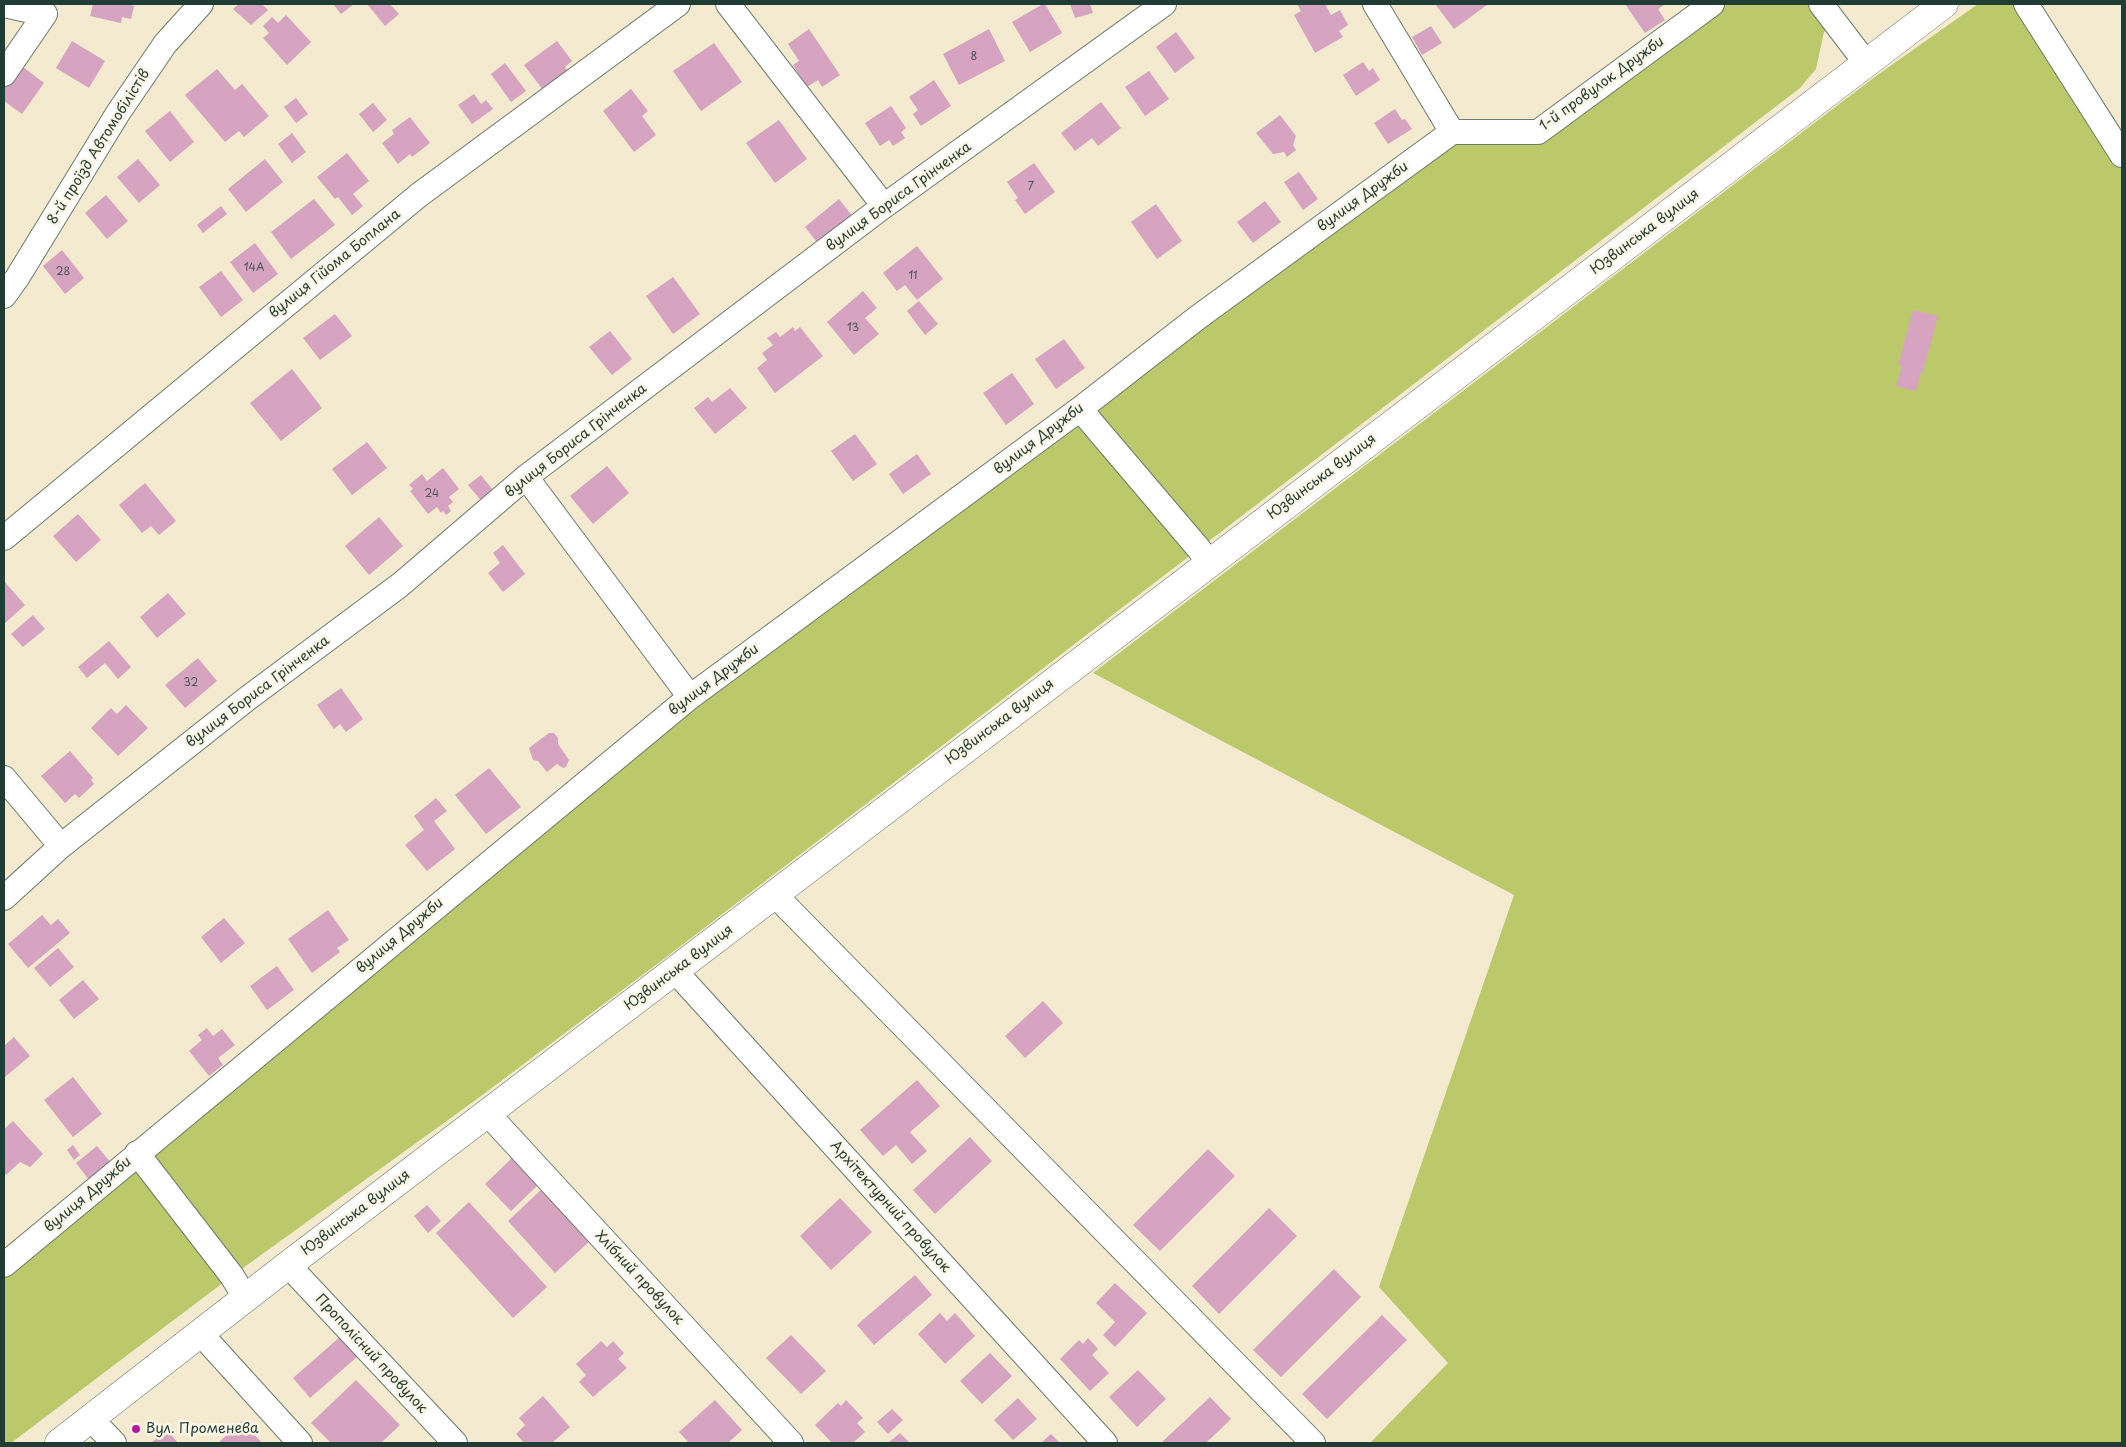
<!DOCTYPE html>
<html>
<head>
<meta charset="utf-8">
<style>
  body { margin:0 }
  #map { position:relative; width:2126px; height:1447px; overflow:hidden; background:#f3ead0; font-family:"Playpen Sans",sans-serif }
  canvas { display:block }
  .frame { position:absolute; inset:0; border:5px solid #1f3d34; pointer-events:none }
</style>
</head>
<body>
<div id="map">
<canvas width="2126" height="1447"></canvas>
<div class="frame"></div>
</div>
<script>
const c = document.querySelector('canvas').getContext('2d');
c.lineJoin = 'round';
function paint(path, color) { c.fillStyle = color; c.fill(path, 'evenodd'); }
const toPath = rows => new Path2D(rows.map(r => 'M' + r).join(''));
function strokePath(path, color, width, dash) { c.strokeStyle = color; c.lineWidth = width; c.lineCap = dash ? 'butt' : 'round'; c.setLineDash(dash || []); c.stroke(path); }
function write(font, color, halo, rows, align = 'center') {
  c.font = font + ' "Playpen Sans",sans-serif'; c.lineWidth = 5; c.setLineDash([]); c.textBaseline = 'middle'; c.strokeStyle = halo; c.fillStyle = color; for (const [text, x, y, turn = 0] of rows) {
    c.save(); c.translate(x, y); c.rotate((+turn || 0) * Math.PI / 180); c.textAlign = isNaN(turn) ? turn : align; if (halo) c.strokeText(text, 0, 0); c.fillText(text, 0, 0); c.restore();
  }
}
paint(toPath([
  [1712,4,1821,4,1835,21,1824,32,1816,69,1800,88,665,958,477,1099,232,1276,11,1443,4,1443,4,1265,690,697,1452,132,1538,132],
  [1978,4,2026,4,2122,155,2122,1443,1370,1443,1448,1363,1379,1287,1514,895,1093,673,1876,76]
]), '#bbc96b');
paint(toPath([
  [93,4,126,4,134,6,131,19,122,17,121,23,90,16],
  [239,4,262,4,268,10,251,25,233,9],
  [333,4,354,4,341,14],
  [367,4,390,4,399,14,385,26],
  [1043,4,1045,4,1062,33,1030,52,1012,22],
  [1070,4,1090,4,1093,13,1075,18],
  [1297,4,1325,4,1331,15,1340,10,1348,25,1339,31,1343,37,1315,53,1294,15,1301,11],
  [1435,4,1486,4,1487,5,1454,29],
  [1625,4,1663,4,1664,5,1658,9,1665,20,1645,33],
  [286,15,311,42,287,65,263,38,269,33,263,26,272,17,278,23],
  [1431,26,1442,43,1422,55,1412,37],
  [809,29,840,75,822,87,818,80,807,87,793,65,799,61,788,44],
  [989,29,1005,61,959,85,943,54],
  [1176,32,1195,58,1175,73,1156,47],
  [72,41,105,61,89,88,56,68],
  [557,41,572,61,565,67,568,71,543,90,524,65],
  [714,43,742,82,701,111,673,71],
  [1363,62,1369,71,1373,68,1380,80,1356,96,1343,75],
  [505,63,526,91,511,102,491,74],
  [19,64,44,83,22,114,4,101,4,86],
  [217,69,235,90,242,84,269,116,244,137,239,131,225,142,185,95],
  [1149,71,1169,99,1145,116,1125,87],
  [934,80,951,106,921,126,913,114,918,110,909,97],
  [631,89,648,111,642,116,656,135,634,152,603,111],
  [474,94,481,104,486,100,493,109,472,124,458,105],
  [296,98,308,114,296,123,284,107],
  [1101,102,1121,128,1098,146,1092,138,1075,151,1061,133],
  [373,103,387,120,373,132,359,114],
  [891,106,906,128,901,132,905,138,893,146,889,140,880,146,865,123],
  [1395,109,1402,120,1405,119,1412,129,1388,144,1374,123],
  [170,111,194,142,170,162,145,131],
  [1280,115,1296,136,1293,145,1296,150,1287,157,1284,152,1273,154,1256,133],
  [410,117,430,143,412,157,410,154,398,164,382,143,394,134,392,130],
  [779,120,807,159,775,183,746,143],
  [292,133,306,152,292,163,278,144],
  [347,153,369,181,353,194,363,206,352,215,338,197,335,199,317,177],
  [138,159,160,185,139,203,117,177],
  [265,159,283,182,246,212,228,189],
  [1034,163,1055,192,1025,214,1015,200,1018,198,1007,182],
  [1299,172,1318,199,1303,210,1284,182],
  [106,195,128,221,107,239,85,213],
  [314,199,335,225,291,259,271,232],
  [839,199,853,217,819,245,805,227],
  [1265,201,1281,222,1253,243,1237,222],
  [1156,204,1182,241,1157,259,1131,222],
  [221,206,227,214,203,233,197,225],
  [255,243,278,274,253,293,230,262],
  [917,246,943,279,917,300,905,285,897,291,883,273],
  [62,250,84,278,65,294,43,266],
  [221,271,243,300,221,317,199,287],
  [673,277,700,314,673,334,646,296],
  [863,291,877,308,865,318,879,334,854,355,827,322],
  [919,301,938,324,925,335,907,311],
  [1913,310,1938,316,1923,372,1921,372,1916,391,1896,386,1902,366,1898,365],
  [335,314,352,336,320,360,303,338],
  [793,327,795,331,800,327,823,356,775,393,757,368,767,360,762,353,773,345,767,338,776,332,780,337],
  [610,331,632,359,612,375,589,347],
  [1064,339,1085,368,1056,389,1035,359],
  [292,369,322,408,281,441,250,403],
  [1012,373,1034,404,1006,425,983,393],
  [730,388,747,408,715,434,694,408,708,397,712,402],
  [855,434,877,464,853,481,831,451],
  [367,442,387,468,352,495,332,469],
  [917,454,931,474,903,494,889,474],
  [607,466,629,493,593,524,570,496],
  [443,468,459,489,449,497,453,502,448,506,451,511,446,515,443,511,441,513,437,507,428,514,410,491,413,489,409,485,422,474,427,481],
  [481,475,496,494,484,504,468,485],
  [145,483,176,521,159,535,151,526,142,533,119,505],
  [78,514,101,540,76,562,53,536],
  [379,517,403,546,369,575,345,546],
  [503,545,525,574,503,592,488,573,500,563,493,553],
  [4,581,25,605,4,624],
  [168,593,186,614,157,638,140,617],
  [33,615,45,629,23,647,11,634],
  [109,641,131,667,118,679,105,663,87,678,78,667],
  [198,658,217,681,185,708,165,685],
  [341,688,363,719,346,732,340,724,334,729,317,705],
  [126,705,148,728,118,756,91,728,111,708,117,714],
  [549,733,554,733,558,738,558,744,569,760,566,767,563,768,557,764,547,772,538,761,533,760,529,748],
  [70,751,93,778,91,780,94,784,79,798,75,794,65,803,41,776],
  [489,768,521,807,486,834,455,795],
  [436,798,447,811,434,821,455,849,427,871,405,845,424,830,414,816],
  [328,910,349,940,337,948,340,952,312,973,288,939],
  [42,915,51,925,58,919,70,933,28,968,8,944],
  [224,918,245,943,221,963,201,937],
  [58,948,74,967,50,987,34,968],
  [277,966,294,990,267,1010,250,986],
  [83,980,99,999,74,1019,59,1000],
  [1043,1001,1063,1023,1025,1058,1005,1036],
  [207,1028,213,1036,222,1029,235,1045,218,1058,223,1065,209,1076,189,1051,202,1040,198,1035],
  [14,1037,30,1056,5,1077,4,1046],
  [73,1077,102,1114,73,1137,44,1100],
  [917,1080,940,1106,910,1132,927,1151,912,1164,896,1145,883,1156,860,1130],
  [13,1121,43,1154,30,1167,20,1162,6,1175,4,1172,4,1129],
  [970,1137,992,1161,935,1214,913,1190],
  [73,1145,80,1155,74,1160,67,1150],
  [97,1146,111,1163,89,1180,76,1163],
  [1208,1149,1235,1176,1160,1251,1133,1225],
  [514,1156,540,1183,511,1211,485,1184],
  [543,1188,591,1240,555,1273,508,1221],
  [840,1198,872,1232,831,1270,800,1236],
  [469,1202,547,1287,513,1318,436,1233],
  [427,1205,441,1221,428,1233,414,1216],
  [1269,1208,1297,1236,1219,1314,1192,1286],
  [1334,1269,1361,1297,1281,1377,1253,1350],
  [915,1275,932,1295,874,1345,857,1325],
  [1115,1283,1147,1313,1115,1347,1103,1335,1115,1322,1096,1303],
  [940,1313,947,1321,955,1313,975,1336,945,1364,918,1334],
  [1382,1315,1407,1340,1327,1419,1302,1394],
  [791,1335,826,1371,801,1394,766,1358],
  [341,1336,358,1356,310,1398,293,1378],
  [1088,1338,1098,1349,1092,1355,1109,1373,1090,1391,1060,1359,1079,1340,1083,1344],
  [601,1341,607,1347,613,1341,624,1353,618,1359,627,1368,593,1397,579,1382,586,1375,576,1364],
  [990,1353,1012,1376,982,1404,960,1381],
  [1138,1370,1166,1399,1137,1427,1109,1397],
  [356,1380,400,1425,381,1443,331,1443,311,1423],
  [543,1396,570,1427,552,1443,524,1443,516,1434,525,1425,519,1418],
  [1210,1397,1231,1419,1206,1443,1161,1443],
  [1018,1398,1037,1419,1013,1440,994,1420],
  [715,1400,742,1430,728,1443,689,1443,679,1432],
  [846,1400,863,1418,857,1423,865,1432,853,1443,832,1443,815,1425,838,1403,841,1406],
  [892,1409,903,1420,888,1434,877,1422],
  [242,1421,262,1443,218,1443],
  [167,1430,178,1443,151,1443],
  [900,1433,910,1443,888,1443],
  [1051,1434,1060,1443,1041,1443]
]), '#d6a4c0');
const minor = toPath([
  [728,4,884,206],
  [1375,4,1452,132,1538,132,1712,4],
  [1821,4,1866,63],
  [2026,4,2122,155],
  [4,5,45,14,4,74],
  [4,296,17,278,118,113,165,44,201,4],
  [1080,409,1199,549,1209,563],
  [526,477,690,697],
  [4,538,419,195,678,4],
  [4,778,61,846],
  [775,895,1313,1443],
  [4,898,61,846,248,698,400,585,526,477,884,206,1164,4],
  [675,971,1105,1443],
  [488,1114,791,1443],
  [137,1153,232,1276,246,1299],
  [4,1265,690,697,1080,409,1197,318,1452,132],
  [288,1265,455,1443],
  [201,1334,300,1443],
  [91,1419,114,1443]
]);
const secondary = toPath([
  [59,1443,288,1265,1944,4]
]);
strokePath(minor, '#697a6b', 26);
strokePath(secondary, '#697a6b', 29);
strokePath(minor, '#fff', 24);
strokePath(secondary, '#fff', 28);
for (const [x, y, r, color] of [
  [136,1429,5,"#b5179e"]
]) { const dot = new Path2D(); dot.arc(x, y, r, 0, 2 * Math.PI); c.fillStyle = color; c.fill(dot); strokePath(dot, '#fcf5e5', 2); }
write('11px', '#4d5757', null, [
  ["8",974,57],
  ["7",1031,187],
  ["14А",254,268],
  ["28",63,272],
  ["11",913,276],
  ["13",853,328],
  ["24",432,494],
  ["32",191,683]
]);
write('14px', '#1f3d34', '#fcf5e5', [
  ["1-й провулок Дружби",1602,84,-36],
  ["8-й проїзд Автомобілістів",99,147,-58],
  ["вулиця Бориса Грінченка",899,197,-36],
  ["вулиця Дружби",1363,197,-36],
  ["Юзвинська вулиця",1645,232,-37],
  ["вулиця Гійома Боплана",335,264,-39],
  ["вулиця Дружби",1039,439,-37],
  ["вулиця Бориса Грінченка",576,441,-38],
  ["Юзвинська вулиця",1322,477,-37],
  ["вулиця Дружби",714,680,-37],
  ["вулиця Бориса Грінченка",258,692,-37],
  ["Юзвинська вулиця",1000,722,-37],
  ["вулиця Дружби",400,936,-40],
  ["Юзвинська вулиця",679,968,-37],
  ["вулиця Дружби",88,1195,-40],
  ["Архітектурний провулок",890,1207,48],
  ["Юзвинська вулиця",356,1213,-37],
  ["Хлібний провулок",639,1278,47],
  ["Прополісний провулок",371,1354,47]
]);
write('14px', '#1f3d34', '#fcf5e5', [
  ["Вул. Променева",146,1429]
], 'left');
</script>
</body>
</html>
